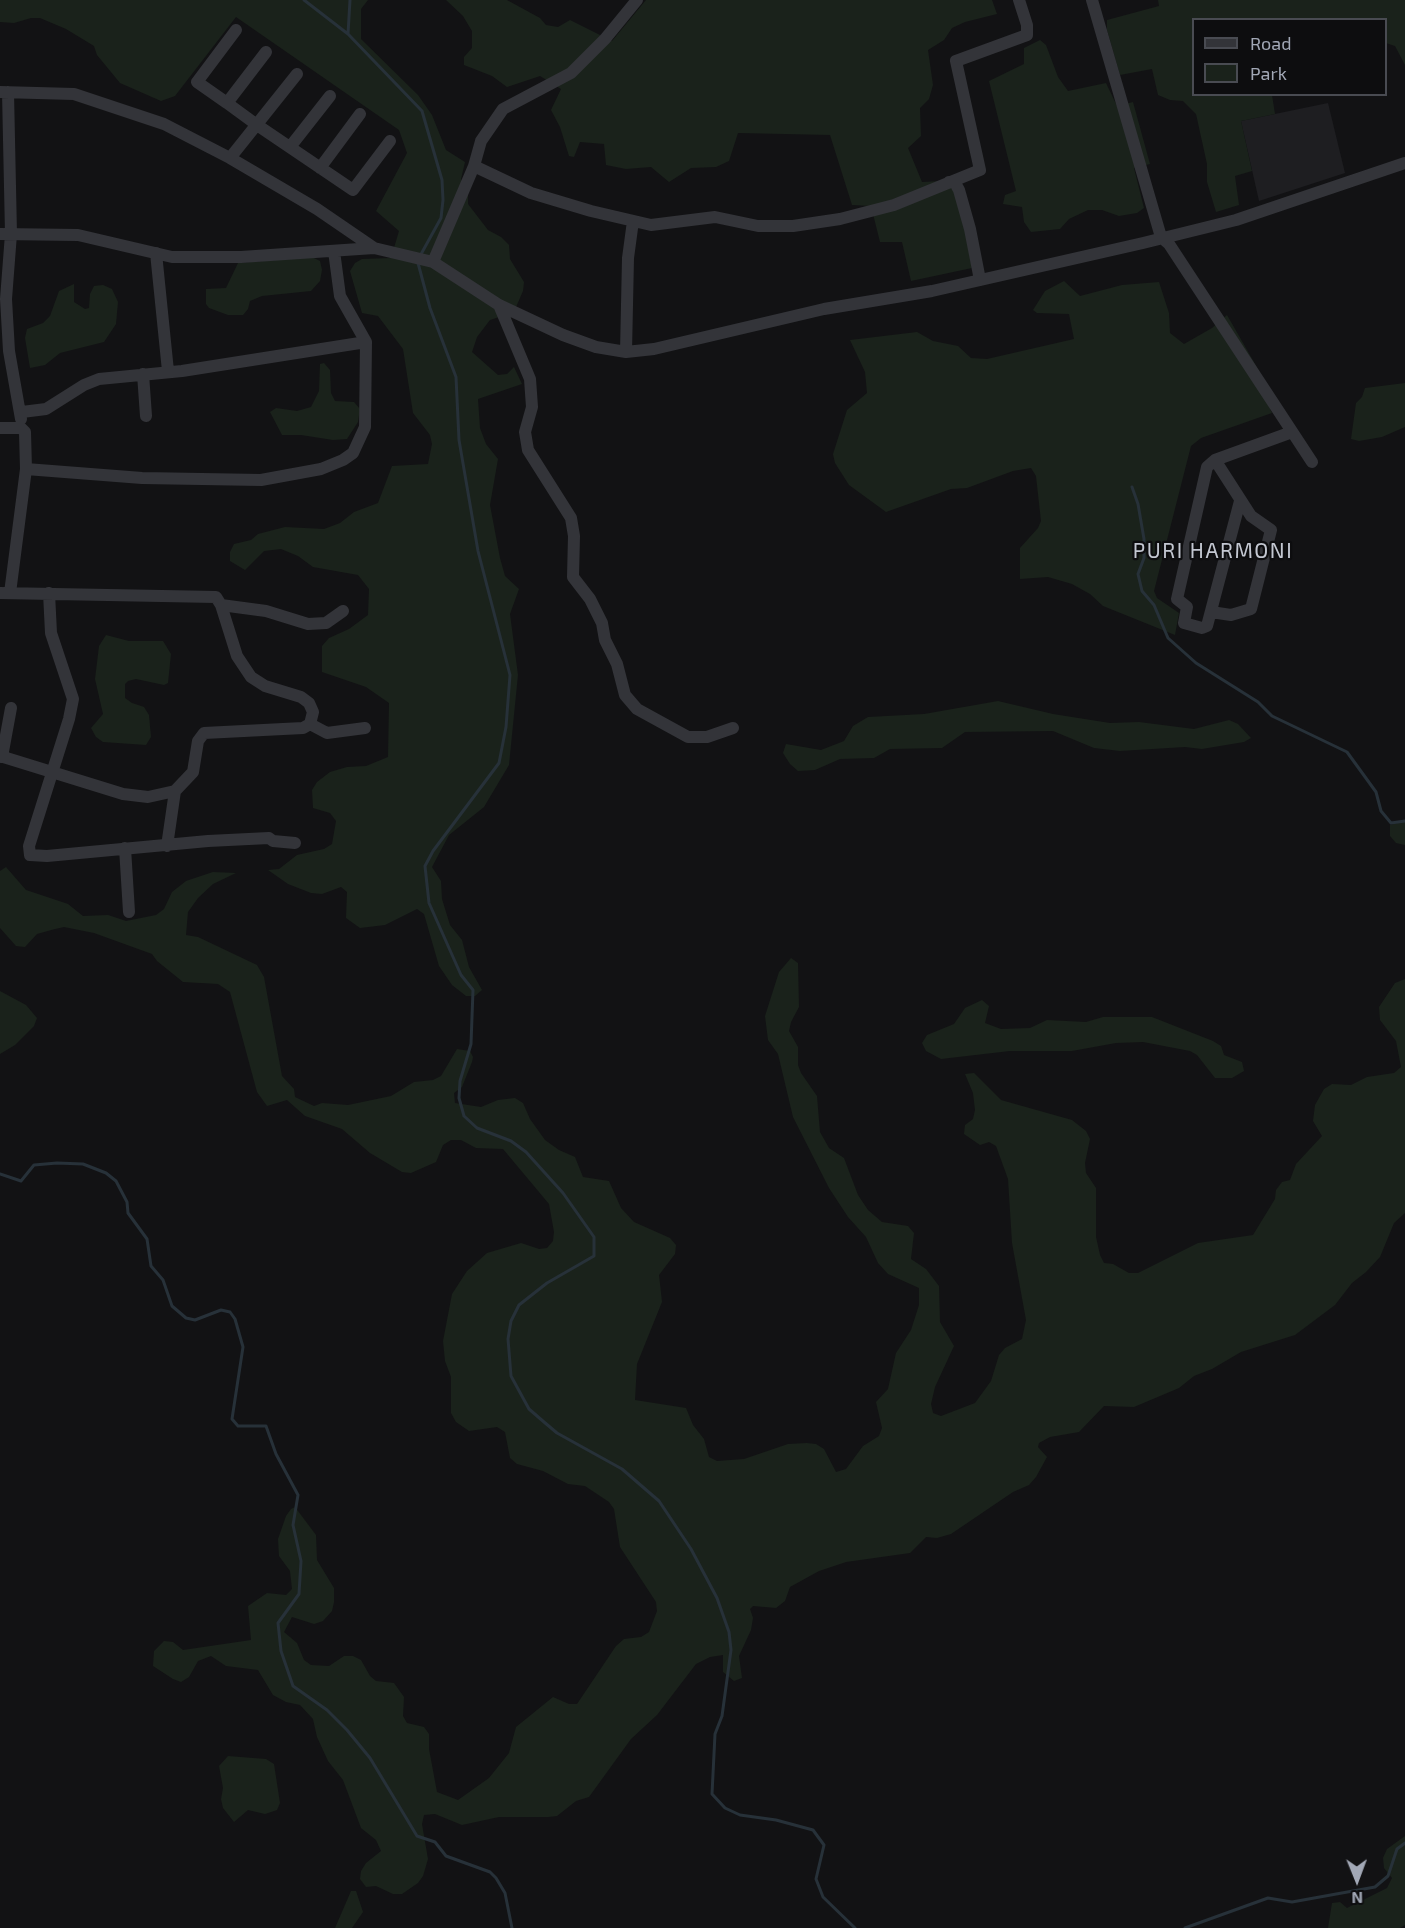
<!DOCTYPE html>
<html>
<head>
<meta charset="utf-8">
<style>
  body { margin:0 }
  #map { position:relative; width:1405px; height:1928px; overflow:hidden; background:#121214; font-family:"Exo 2",sans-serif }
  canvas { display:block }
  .legend { position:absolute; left:1192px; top:18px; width:195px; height:78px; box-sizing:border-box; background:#0d0d0f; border:2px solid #494b52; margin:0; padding:8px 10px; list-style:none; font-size:18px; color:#a2a8b6 }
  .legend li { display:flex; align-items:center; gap:12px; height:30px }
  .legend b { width:30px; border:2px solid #494b52 }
  .north { position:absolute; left:1327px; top:1850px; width:60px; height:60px; -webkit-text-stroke:4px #0d0d0f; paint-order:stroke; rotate:179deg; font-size:16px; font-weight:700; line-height:24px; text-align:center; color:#a2a8b6 }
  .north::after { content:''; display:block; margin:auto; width:21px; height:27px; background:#a2a8b6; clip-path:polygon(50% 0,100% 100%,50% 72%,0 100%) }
</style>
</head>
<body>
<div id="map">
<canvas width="1405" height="1928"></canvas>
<ul class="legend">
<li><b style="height:8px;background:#333439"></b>Road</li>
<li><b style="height:16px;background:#1a221b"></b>Park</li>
</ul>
<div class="north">N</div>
</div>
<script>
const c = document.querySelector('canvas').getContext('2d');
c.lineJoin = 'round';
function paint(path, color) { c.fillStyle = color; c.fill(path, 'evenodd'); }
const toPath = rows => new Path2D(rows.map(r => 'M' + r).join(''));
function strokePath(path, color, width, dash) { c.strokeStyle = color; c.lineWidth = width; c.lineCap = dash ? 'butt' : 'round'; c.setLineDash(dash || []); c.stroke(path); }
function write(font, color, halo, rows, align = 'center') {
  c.font = font + ' "Exo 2",sans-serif'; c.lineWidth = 4.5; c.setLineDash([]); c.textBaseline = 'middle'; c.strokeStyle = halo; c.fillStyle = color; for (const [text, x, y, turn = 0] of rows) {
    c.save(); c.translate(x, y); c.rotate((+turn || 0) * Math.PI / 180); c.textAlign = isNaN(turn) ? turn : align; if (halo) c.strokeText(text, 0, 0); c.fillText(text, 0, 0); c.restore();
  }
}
paint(toPath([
  [1328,103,1345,173,1259,201,1241,121]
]), '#1e1e21');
paint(toPath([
  [0,0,368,0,361,9,361,39,418,95,432,115,446,150,465,162,461,179,468,191,468,204,488,230,501,237,509,245,510,259,524,282,523,291,510,321,499,317,490,320,477,337,472,352,498,375,507,374,514,367,522,384,478,399,480,428,486,444,498,459,490,505,500,558,505,576,519,589,510,614,518,675,509,765,484,807,449,835,432,867,441,881,442,899,450,925,462,940,469,967,482,990,475,996,466,996,452,985,439,966,424,914,417,909,385,925,360,928,346,918,347,892,341,887,322,894,311,893,288,884,268,870,279,869,297,855,324,849,332,844,336,821,330,813,313,808,312,790,317,782,330,772,347,767,366,766,388,757,389,703,366,687,322,672,322,646,329,638,349,629,368,615,369,589,358,575,313,567,298,556,281,549,264,551,245,570,230,561,230,552,234,544,251,540,258,534,285,527,324,529,340,523,354,512,378,503,392,466,428,464,432,444,430,435,413,413,403,349,378,316,362,313,350,271,355,263,362,259,391,258,399,231,376,211,407,153,399,130,236,17,175,96,161,101,120,83,97,55,94,46,66,29,40,18,31,18,14,23,0,22],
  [446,0,507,0,540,18,546,25,558,27,570,20,612,41,646,0,992,0,997,14,965,22,952,28,944,40,928,50,933,85,929,99,920,108,921,136,908,148,922,182,941,181,953,189,963,219,972,268,911,281,902,242,880,242,871,206,852,205,830,135,738,133,729,161,716,167,691,168,669,182,651,167,626,169,606,165,604,144,580,142,574,157,569,156,560,127,551,110,561,89,540,76,507,87,492,76,464,65,464,57,472,48,472,31,463,16],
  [1158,0,1405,0,1405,65,1395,46,1386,43,1386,20,1194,20,1194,94,1272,95,1275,114,1241,121,1252,171,1235,176,1239,205,1216,212,1207,182,1207,164,1196,114,1183,101,1170,100,1158,95,1152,69,1120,75,1107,30,1107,20,1159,6],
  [1040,40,1046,45,1058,77,1068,91,1106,83,1117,106,1133,102,1150,164,1134,168,1144,208,1137,213,1119,216,1102,210,1088,210,1069,219,1060,229,1031,232,1024,222,1022,207,1003,204,1005,195,1016,191,989,81,1024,64,1024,48],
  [312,257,320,261,322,270,320,281,311,291,262,296,250,301,248,309,243,315,228,315,209,308,206,304,206,289,226,288,238,263],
  [1064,281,1080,296,1122,285,1159,282,1169,313,1170,333,1184,344,1212,328,1227,315,1274,397,1266,400,1272,413,1201,438,1191,446,1154,591,1157,598,1179,613,1175,635,1103,606,1090,594,1072,584,1048,577,1020,579,1020,548,1038,528,1041,521,1036,476,1031,468,1013,471,967,488,951,489,886,512,849,485,835,463,833,454,847,410,867,393,865,372,850,340,917,332,933,341,958,346,971,358,987,359,1074,339,1069,314,1037,313,1033,310,1045,291],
  [74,284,74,302,85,309,89,308,90,294,94,286,103,285,112,289,118,302,116,324,104,342,60,353,45,365,30,368,25,338,27,329,43,323,50,316,59,291],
  [324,363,330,370,331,393,335,401,354,402,360,409,358,422,347,439,333,440,301,435,282,435,270,412,276,408,297,411,311,407,319,391,320,364],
  [1405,383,1405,427,1382,437,1359,441,1351,439,1356,403,1362,397,1365,388],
  [106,635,129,641,163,641,171,654,168,683,164,685,136,679,128,681,125,684,125,698,132,703,144,707,149,715,151,737,146,745,103,742,96,737,91,728,103,714,95,679,99,646],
  [998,701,1053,714,1110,723,1139,722,1194,729,1229,720,1238,724,1251,738,1244,742,1202,749,1185,747,1120,751,1094,748,1053,731,965,732,942,748,890,749,874,758,840,759,815,770,798,771,790,764,783,753,786,744,821,750,844,741,853,726,868,717,924,714],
  [1405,821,1405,845,1396,843,1390,836,1390,825],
  [6,867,26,890,68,904,83,916,108,915,126,921,156,915,164,909,172,892,186,881,213,872,236,873,213,884,198,898,188,912,186,935,198,937,257,965,264,977,282,1076,294,1089,295,1097,314,1106,322,1103,348,1105,391,1096,414,1082,433,1080,441,1076,457,1049,470,1051,473,1057,472,1062,462,1087,454,1093,455,1103,481,1107,498,1100,515,1098,523,1103,530,1119,545,1140,559,1150,575,1157,583,1177,609,1181,621,1208,634,1222,670,1238,676,1245,675,1254,659,1275,662,1302,637,1364,635,1400,686,1408,693,1425,704,1439,709,1457,717,1461,744,1459,788,1444,807,1443,816,1444,824,1449,836,1472,846,1469,863,1446,879,1436,882,1428,876,1402,888,1389,896,1353,911,1330,919,1305,919,1288,888,1274,878,1263,866,1237,848,1217,829,1188,793,1117,778,1054,768,1040,765,1016,779,972,791,958,798,963,799,1007,791,1022,789,1031,798,1047,798,1065,801,1073,817,1096,820,1132,829,1148,844,1158,858,1195,868,1210,882,1222,908,1226,914,1233,911,1259,926,1269,939,1286,940,1322,954,1346,935,1387,931,1404,933,1413,941,1416,975,1403,991,1381,999,1355,1005,1348,1022,1339,1026,1320,1012,1243,1008,1179,996,1146,989,1142,980,1145,964,1134,965,1125,973,1119,975,1110,973,1093,965,1074,974,1073,1001,1100,1072,1120,1086,1131,1090,1139,1085,1163,1086,1173,1096,1188,1096,1237,1100,1255,1104,1263,1113,1264,1129,1273,1138,1273,1198,1243,1253,1235,1275,1199,1276,1190,1282,1182,1290,1180,1296,1164,1322,1136,1313,1121,1315,1105,1324,1089,1332,1084,1351,1085,1367,1077,1394,1073,1401,1067,1396,1041,1380,1020,1379,1007,1395,983,1405,979,1405,1213,1394,1223,1380,1257,1366,1272,1352,1283,1335,1305,1295,1335,1241,1352,1212,1369,1194,1376,1179,1388,1134,1407,1104,1406,1079,1432,1050,1437,1039,1443,1038,1447,1047,1457,1036,1477,1029,1485,1013,1492,951,1534,937,1538,926,1537,910,1553,846,1562,819,1571,790,1587,785,1601,776,1608,753,1606,750,1609,753,1618,751,1630,739,1656,742,1678,734,1681,723,1672,723,1655,710,1657,696,1664,657,1715,631,1739,589,1797,576,1801,557,1816,548,1817,499,1817,462,1825,435,1814,424,1815,422,1824,428,1859,423,1876,418,1883,402,1894,393,1894,376,1886,366,1887,360,1879,361,1871,366,1863,381,1851,376,1840,361,1828,343,1780,328,1761,317,1737,313,1719,300,1705,286,1702,273,1695,258,1670,226,1666,211,1656,198,1661,189,1677,181,1682,173,1679,153,1666,154,1651,164,1641,173,1642,183,1650,251,1640,248,1606,267,1593,286,1595,292,1589,290,1571,279,1556,278,1539,286,1516,291,1509,295,1507,316,1535,317,1560,334,1588,334,1602,332,1611,323,1621,314,1624,292,1617,284,1632,297,1643,304,1660,311,1665,329,1666,344,1656,353,1656,361,1660,370,1676,376,1681,394,1683,404,1697,403,1716,407,1723,424,1727,429,1734,429,1749,437,1792,458,1800,489,1778,509,1753,516,1727,553,1697,569,1704,577,1704,616,1646,624,1639,641,1637,649,1632,657,1611,656,1602,620,1547,614,1509,609,1502,585,1486,568,1484,543,1471,517,1464,510,1458,505,1432,497,1427,469,1431,456,1422,451,1413,451,1377,445,1361,443,1341,452,1294,467,1271,487,1253,521,1243,539,1249,547,1248,553,1241,554,1232,549,1204,503,1149,476,1148,461,1140,451,1140,443,1145,436,1162,411,1173,402,1172,370,1153,342,1129,305,1116,287,1100,267,1106,257,1092,230,992,218,984,183,982,157,961,152,954,94,933,64,927,55,929,37,934,25,947,16,946,0,928,0,871],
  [0,991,26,1005,37,1018,34,1026,15,1045,0,1054],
  [982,1000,989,1006,985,1023,1001,1029,1030,1028,1047,1020,1086,1022,1103,1017,1152,1017,1213,1041,1221,1046,1224,1055,1242,1062,1244,1071,1232,1078,1215,1078,1197,1055,1190,1051,1143,1042,1116,1043,1072,1051,1010,1051,941,1059,926,1051,922,1043,927,1035,954,1024,965,1008],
  [228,1756,266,1759,274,1764,280,1803,277,1810,265,1814,248,1810,234,1822,223,1808,221,1799,223,1788,219,1766],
  [1405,1836,1405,1925,1400,1928,1328,1928,1332,1903,1340,1902,1347,1908,1387,1888,1392,1878,1384,1868,1383,1858,1387,1849],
  [351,1891,356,1891,363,1912,352,1928,335,1928]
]), '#1a221b');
strokePath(toPath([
  [304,0,348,34,422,111,442,180,443,200,441,218,420,256],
  [348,34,350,0],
  [418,263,430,308,456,377,459,440,478,551,510,675,506,727,499,763,433,851,425,866,429,903,461,975,473,990,471,1044,460,1081,459,1098,464,1116,477,1128,511,1141,526,1152,563,1193,594,1237,594,1256,547,1283,519,1305,511,1321,508,1339,511,1376,529,1409,544,1422,557,1433,622,1469,659,1501,691,1549,717,1598,729,1632,731,1650,722,1716,715,1734,712,1794,725,1808,740,1815,776,1820,813,1830,824,1845,816,1879,823,1897,855,1928],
  [1132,487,1138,504,1144,539,1144,558,1138,574,1142,591,1154,605,1168,638,1196,663,1258,702,1272,716,1347,752,1376,792,1381,811,1391,823,1405,821],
  [0,1174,21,1181,34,1165,57,1163,83,1164,106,1173,116,1181,127,1202,128,1213,147,1239,151,1266,163,1280,172,1306,186,1318,195,1320,221,1310,230,1312,235,1319,243,1347,232,1419,238,1426,266,1426,276,1454,298,1495,293,1525,301,1561,299,1594,278,1623,281,1651,293,1686,327,1710,347,1730,370,1758,417,1836,435,1842,446,1856,490,1872,496,1878,505,1893,512,1928],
  [1185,1928,1268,1898,1292,1902,1375,1887,1388,1876,1397,1849,1405,1843]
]), '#273139', 3);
strokePath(toPath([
  [1092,0,1161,237,1169,244,1312,462],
  [266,52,227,103,257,125,353,190,390,141],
  [0,92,74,94,164,124,230,158,317,209,374,248,433,262,499,305,563,335,596,347,626,352,654,349,824,309,932,291,1143,243,1236,220,1405,163],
  [8,92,11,234,6,299,9,351,21,419],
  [227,103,197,82,236,30],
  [290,147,330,96],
  [230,158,297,74],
  [474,166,531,193,591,211,651,225,715,217,758,226,793,226,840,219,894,205,980,170,956,61,1027,35,1027,25,1019,0],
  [320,168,360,114],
  [949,182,955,183,959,190,970,229,980,280],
  [0,234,78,235,172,257,241,257,374,248],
  [156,253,168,371],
  [433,262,474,166,481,141,503,109,571,73,605,39,637,0],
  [499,305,530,379,532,407,525,432,528,450,571,518,574,536,573,577,590,599,602,623,605,640,617,664,625,695,637,709,688,737,707,737,733,728],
  [626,352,628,258,633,221],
  [143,374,146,416],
  [22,412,46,409,84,385,99,379,182,371,366,342],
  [0,428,21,428,25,432,26,469,142,478,261,480,321,469,343,460,353,453,365,427,366,342,340,296,334,251],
  [1240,501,1207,626,1202,628,1184,623,1187,607,1177,599,1207,467,1215,460,1292,432],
  [0,593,216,597,221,605,237,656,251,677,265,686,301,697,309,703,313,712,310,724,303,728,204,733,198,741,193,772,175,791,148,797,123,794,0,756],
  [10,593,26,469],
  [49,593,51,633,73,699,69,719,29,846,30,855,47,856,208,841,269,838,273,841,295,843],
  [221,605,266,611,308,624,326,623,343,611],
  [1211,612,1231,615,1251,609,1271,530,1251,516,1215,460],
  [310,724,327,733,365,728],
  [2,757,11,708],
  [167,846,175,791],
  [125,848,129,912]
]), '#333439', 12);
c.letterSpacing = '1.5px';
write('21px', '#c3c7d1', '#0d0d0f', [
  ["PURI HARMONI",1213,551]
]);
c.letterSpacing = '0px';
</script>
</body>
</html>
